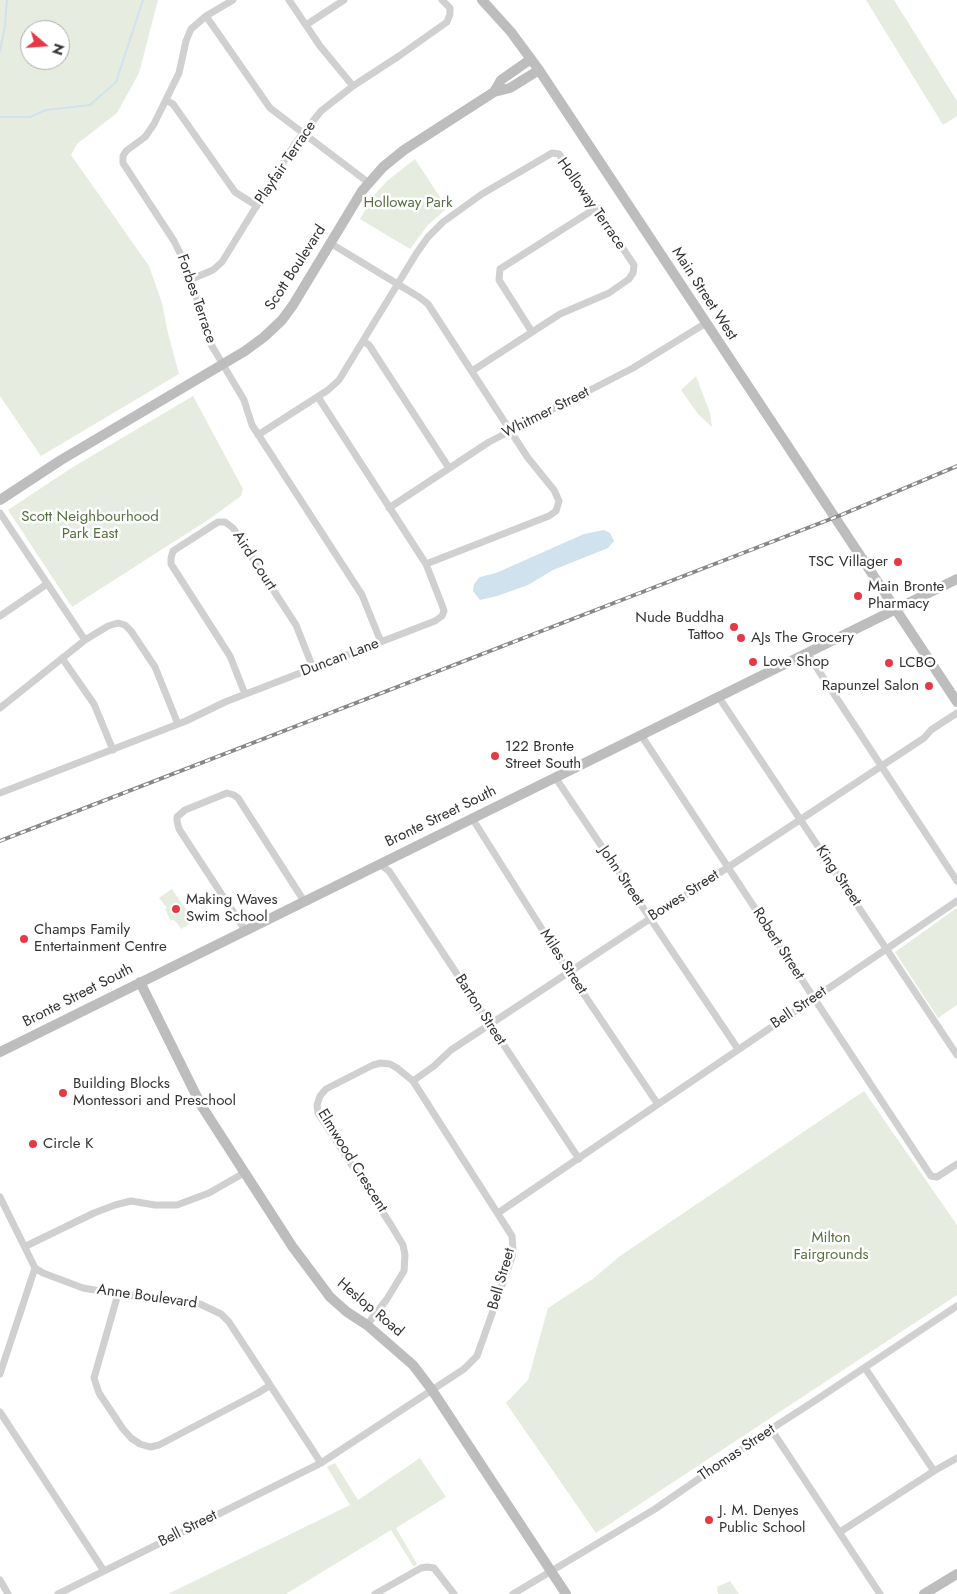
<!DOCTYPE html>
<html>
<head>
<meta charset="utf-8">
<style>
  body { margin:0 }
  #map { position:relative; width:957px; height:1594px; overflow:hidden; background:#fff; font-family:Jost,sans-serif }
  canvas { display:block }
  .north { position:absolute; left:20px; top:20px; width:50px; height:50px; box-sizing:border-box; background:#fff; border:1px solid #adadad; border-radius:50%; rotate:108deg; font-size:14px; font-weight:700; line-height:20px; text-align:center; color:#333 }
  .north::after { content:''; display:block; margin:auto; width:18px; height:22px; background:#e63946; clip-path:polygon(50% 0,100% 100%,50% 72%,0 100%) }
</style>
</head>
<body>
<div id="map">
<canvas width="957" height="1594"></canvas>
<div class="north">N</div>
</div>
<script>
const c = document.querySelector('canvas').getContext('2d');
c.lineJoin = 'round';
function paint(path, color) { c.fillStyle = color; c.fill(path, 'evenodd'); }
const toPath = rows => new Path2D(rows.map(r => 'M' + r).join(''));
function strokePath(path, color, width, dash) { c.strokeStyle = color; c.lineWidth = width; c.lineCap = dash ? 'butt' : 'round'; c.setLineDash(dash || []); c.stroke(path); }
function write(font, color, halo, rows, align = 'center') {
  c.font = font + ' Jost,sans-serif'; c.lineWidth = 5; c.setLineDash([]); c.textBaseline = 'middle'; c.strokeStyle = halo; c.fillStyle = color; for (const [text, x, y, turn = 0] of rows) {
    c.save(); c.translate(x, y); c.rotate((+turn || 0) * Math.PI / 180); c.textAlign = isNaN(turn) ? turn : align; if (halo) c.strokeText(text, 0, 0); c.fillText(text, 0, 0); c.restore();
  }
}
paint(toPath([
  [0,0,158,0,139,73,117,113,77,144,71,155,149,266,162,303,168,333,179,374,41,456,0,396],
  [30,30,60,30,60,60,30,60],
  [866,0,894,0,957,101,957,116,943,125],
  [415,159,447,208,427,226,410,249,360,219,374,195,387,181],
  [696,376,710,413,712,427,698,414,681,390],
  [193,396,243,489,241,496,211,518,72,607,8,510,73,467],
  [172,889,194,921,181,929,177,923,173,920,171,921,165,909,167,908,159,898],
  [957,908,957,1005,938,1018,895,952],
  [864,1091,957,1225,957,1295,596,1533,506,1403,528,1380,548,1308,594,1278,620,1256],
  [420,1458,446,1497,396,1528,417,1564,414,1567,391,1530,286,1594,168,1594,350,1505,327,1467,335,1463,358,1500],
  [730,1581,739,1594,718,1594,717,1587]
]), '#e6ecdf');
paint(toPath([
  [604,530,610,533,614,541,608,548,553,570,528,585,497,596,480,600,473,591,474,584,480,577,496,573,584,534]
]), '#cfe2ee');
strokePath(toPath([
  [0,51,5,26,7,0],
  [0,117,30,117,46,110,90,105,116,82,143,0]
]), '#cfe2ee', 2);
strokePath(toPath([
  [233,0,206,16,191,29,186,41,179,73,154,124,145,137,126,151,123,156,123,163,174,241,188,269,209,341,244,400,252,425,362,595,381,642],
  [289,0,320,46,353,86],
  [206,16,270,108,369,183],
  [306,25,344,0],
  [166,100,173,104,235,192,257,206],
  [330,243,419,297,428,304,528,458,554,490,559,501,556,511,549,516,426,564],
  [192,279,213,270,222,262,294,145,321,111,353,86,399,56,447,22,450,14,450,8,442,0],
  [532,332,499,280,500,269,596,208],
  [363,341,369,345,449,468],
  [258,435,328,390,339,380,416,254,428,237,443,222,482,194,547,156,552,153,559,154,634,265,633,273,629,279,609,293,560,314,472,371],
  [389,508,489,442,633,368,706,323],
  [0,513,85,640],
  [0,616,47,584],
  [807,653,957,881],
  [62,658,94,704,113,750],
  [245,694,230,656,171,564,171,558,173,551,218,522,225,522,233,528,296,625,313,668],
  [718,696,957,1055],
  [0,708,85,640,108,626,118,623,125,625,131,631,155,667,178,724],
  [641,735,931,1176,937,1177,957,1164],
  [555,777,738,1049],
  [0,793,186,721,225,702,435,621,442,616,444,611,442,605,426,564,318,397],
  [472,818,569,972,657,1103],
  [379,864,389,871,579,1159],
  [245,930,179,829,177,821,177,817,185,810,227,793,234,795,238,798,304,901],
  [413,1081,434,1066,451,1050,924,738,931,730,957,713],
  [0,1197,35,1268,43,1273,83,1288,118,1294,200,1304,221,1314,229,1322,321,1463],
  [498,1213,957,901],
  [26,1246,94,1213,115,1205,131,1201,155,1205,177,1205,209,1193,244,1173],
  [118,1294,94,1378,99,1393,123,1429,131,1438,140,1444,150,1447,159,1445,258,1393,269,1386],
  [865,1368,934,1471],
  [0,1374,35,1268],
  [0,1412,104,1571],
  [771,1429,880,1594],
  [840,1532,934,1471,957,1458],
  [0,1580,8,1594],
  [58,1594,321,1463,464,1369,477,1356,512,1257,513,1249,512,1236,413,1081,397,1068,390,1064,381,1063,373,1065,326,1089,320,1096,317,1105,318,1113,391,1225,403,1245,405,1255,404,1271,387,1299,367,1325],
  [375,1594,421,1568,427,1567,434,1568,454,1594],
  [513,1594,655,1509,771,1429,813,1402,957,1306]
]), '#d0d0d0', 7);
strokePath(toPath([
  [482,0,511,32,539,70,957,702],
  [494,92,501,80,531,59],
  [0,500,61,460,245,351,264,337,282,320,293,305,362,191,383,167,404,150,494,92,510,88,539,70],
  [140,982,201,1105,292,1246,330,1297,347,1312,367,1325,413,1365,432,1390,566,1594],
  [0,1052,957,579],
  [924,1594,957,1574]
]), '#bdbdbd', 10);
const rail = toPath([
  [0,841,841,515,957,466]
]);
strokePath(rail, '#888', 4);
strokePath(rail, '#fff', 2, [5.5]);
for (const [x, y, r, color] of [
  [898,562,5,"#e63946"],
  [858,596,5,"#e63946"],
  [734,627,5,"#e63946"],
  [741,638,5,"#e63946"],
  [753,662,5,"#e63946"],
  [889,663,5,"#e63946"],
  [929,686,5,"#e63946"],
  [495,756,5,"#e63946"],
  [176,909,5,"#e63946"],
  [24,939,5,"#e63946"],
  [63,1093,5,"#e63946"],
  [33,1144,5,"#e63946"],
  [709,1520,5,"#e63946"]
]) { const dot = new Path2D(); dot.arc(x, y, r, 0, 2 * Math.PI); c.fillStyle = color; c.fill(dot); strokePath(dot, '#fff', 2); }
write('15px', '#333', '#fff', [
  ["Playfair Terrace",286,163,-56],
  ["Holloway Terrace",591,204,55],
  ["Scott Boulevard",296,268,-57],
  ["Main Street West",704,294,57],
  ["Forbes Terrace",196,299,71],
  ["Whitmer Street",546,413,-27],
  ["Aird Court",254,561,57],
  ["Duncan Lane",340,658,-21],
  ["Bronte Street South",441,817,-26],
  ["John Street",621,876,56],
  ["King Street",838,876,56],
  ["Bowes Street",684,896,-33],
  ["Robert Street",778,944,57],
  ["Miles Street",563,962,57],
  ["Bronte Street South",78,996,-27],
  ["Bell Street",799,1008,-34],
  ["Barton Street",480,1010,57],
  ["Elmwood Crescent",352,1161,58],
  ["Bell Street",502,1279,-74],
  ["Anne Boulevard",147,1297,8],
  ["Heslop Road",370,1308,40],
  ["Thomas Street",737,1453,-34],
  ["Bell Street",188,1529,-27]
]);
write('15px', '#56703f', '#fff', [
  ["Holloway Park",408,203],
  ["Scott Neighbourhood",90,517],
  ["Park East",90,534],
  ["Milton",831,1238],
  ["Fairgrounds",831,1255]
]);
write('15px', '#333', '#fff', [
  ["TSC Villager",888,562,"right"],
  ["Main Bronte",868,587],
  ["Pharmacy",868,604],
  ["Nude Buddha",724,618,"right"],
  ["Tattoo",724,635,"right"],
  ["AJs The Grocery",751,638],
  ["Love Shop",763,662],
  ["LCBO",899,663],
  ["Rapunzel Salon",919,686,"right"],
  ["122 Bronte",505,747],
  ["Street South",505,764],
  ["Making Waves",186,900],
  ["Swim School",186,917],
  ["Champs Family",34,930],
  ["Entertainment Centre",34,947],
  ["Building Blocks",73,1084],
  ["Montessori and Preschool",73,1101],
  ["Circle K",43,1144],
  ["J. M. Denyes",719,1511],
  ["Public School",719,1528]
], 'left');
</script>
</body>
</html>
